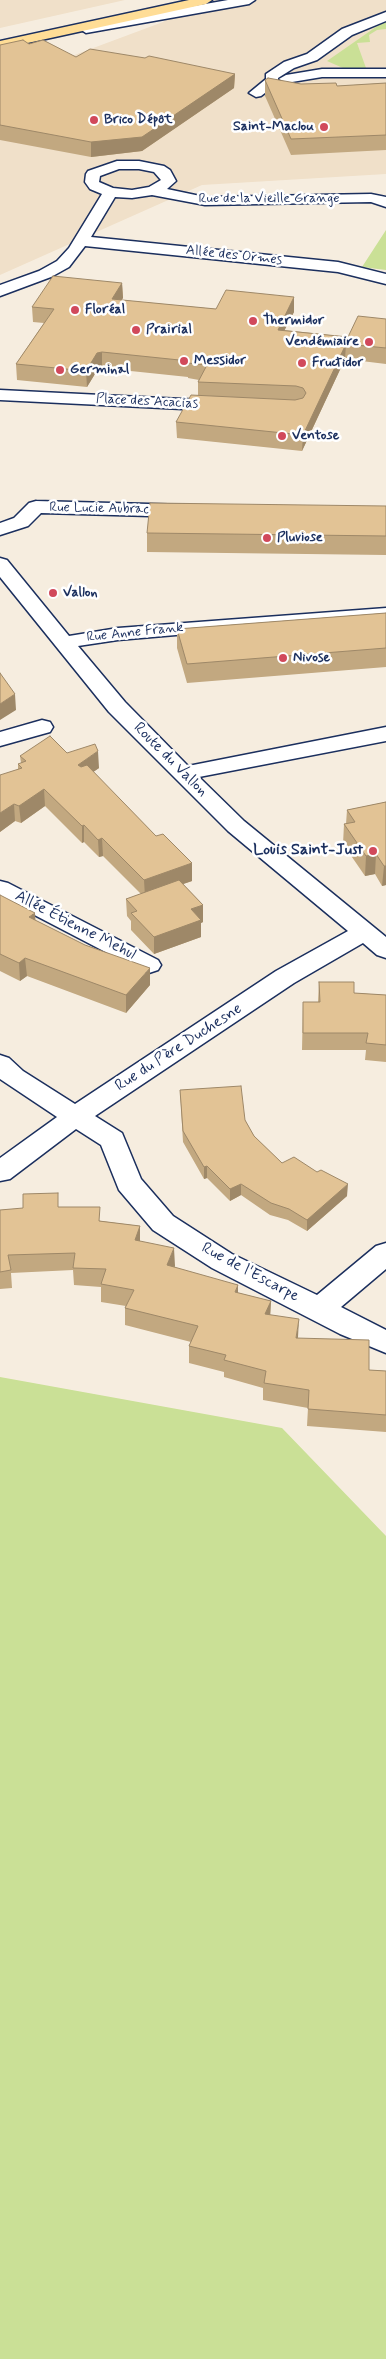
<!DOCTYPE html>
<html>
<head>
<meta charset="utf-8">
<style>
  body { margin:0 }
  canvas { display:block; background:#f6eddf }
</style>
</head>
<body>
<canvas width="386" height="2359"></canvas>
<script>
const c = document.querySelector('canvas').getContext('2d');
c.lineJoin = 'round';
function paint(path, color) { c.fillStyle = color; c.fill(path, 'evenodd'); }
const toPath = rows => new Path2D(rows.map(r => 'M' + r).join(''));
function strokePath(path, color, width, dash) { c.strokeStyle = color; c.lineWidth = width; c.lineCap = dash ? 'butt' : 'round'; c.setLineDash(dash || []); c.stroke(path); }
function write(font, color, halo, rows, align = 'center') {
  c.font = font + ' Mynerve,sans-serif'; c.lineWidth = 5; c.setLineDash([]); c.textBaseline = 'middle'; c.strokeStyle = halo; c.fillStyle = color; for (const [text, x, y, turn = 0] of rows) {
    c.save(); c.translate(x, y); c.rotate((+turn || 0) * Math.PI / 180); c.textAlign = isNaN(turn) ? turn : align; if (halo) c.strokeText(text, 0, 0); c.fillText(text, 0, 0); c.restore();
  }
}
paint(toPath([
  [0,0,125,0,0,28],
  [196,0,386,0,386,174,202,185,0,275,0,79,53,63,163,22]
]), '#f0e0c9');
paint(toPath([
  [386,20,386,29,377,30,369,35,370,42,357,43,366,68,343,68,327,61],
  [386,230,386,270,362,267],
  [0,1377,282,1428,386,1536,386,2359,0,2359]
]), '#cae096');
const street = toPath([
  [228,0,255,0,249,4,86,33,80,29,86,25,228,0],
  [386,12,386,21,352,35,317,60,294,68,278,78,278,83,261,96,256,97,249,93,266,79,266,74,284,62,307,54,342,29,386,12],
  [322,69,386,69,386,77,322,77,286,83,279,79,286,75,322,69],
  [117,161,139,161,164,166,170,170,176,181,167,189,205,197,371,194,386,197,386,207,371,202,205,205,152,195,132,198,115,197,91,237,338,262,386,274,386,284,338,272,85,246,69,267,51,277,0,296,0,285,39,271,57,261,69,248,102,194,90,189,85,182,86,174,88,171,117,161],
  [119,169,139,169,154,172,161,180,149,187,132,190,113,188,99,182,100,176,119,169],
  [0,390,223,401,229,402,232,406,229,410,223,411,0,400,0,390],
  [36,501,187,505,194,507,196,511,194,515,187,517,41,513,28,526,0,535,0,523,14,518,29,503,36,501],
  [0,558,7,560,69,636,118,628,386,608,386,620,257,628,118,640,78,646,125,702,188,766,386,727,386,741,199,777,244,821,386,937,386,958,377,955,363,943,294,983,95,1116,122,1133,141,1179,173,1216,232,1254,317,1295,376,1246,386,1243,386,1269,341,1307,386,1330,386,1353,340,1334,212,1268,153,1230,119,1190,101,1145,76,1129,10,1179,0,1181,0,1158,57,1117,0,1079,0,1055,9,1058,23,1071,75,1104,276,971,348,931,228,831,109,712,0,577,0,558],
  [42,720,50,722,53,727,50,732,0,746,0,732,42,720],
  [0,881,8,883,158,960,161,965,158,970,149,973,140,970,0,897,0,881]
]);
const primary = toPath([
  [189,0,212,0,206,4,0,49,0,41,189,0]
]);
strokePath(street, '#1b2f5e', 3);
strokePath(primary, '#1b2f5e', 3);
paint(street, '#fff');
paint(primary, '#ffdd96');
paint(toPath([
  [29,44,76,57,235,74,234,88,142,151,91,157,0,140,0,45],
  [265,80,301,84,337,86,386,83,386,150,291,155,265,96],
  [122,283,123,298,121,300,216,309,294,297,294,312,284,330,348,337,386,319,386,364,345,359,302,451,177,438,176,422,198,395,198,382,199,380,188,378,188,377,102,368,98,369,87,387,17,380,16,364,44,323,33,322,32,307],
  [386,506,386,555,147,552,147,533],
  [386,613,386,667,187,683,177,648,177,629],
  [67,753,99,768,93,772,156,836,192,863,192,881,183,884,203,905,203,922,201,923,201,937,154,954,131,930,131,921,127,916,126,899,141,894,103,856,99,857,84,842,82,843,45,806,21,823,15,821,0,832,18,769,18,764,21,763,20,756],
  [386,802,386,885,382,886,375,874,365,876,343,844,344,824,346,824,347,810],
  [0,895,35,920,150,985,126,1013,27,976,20,981,0,971],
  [319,982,354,993,386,995,386,1062,365,1060,366,1050,302,1050,303,1002,318,1002],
  [180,1090,245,1120,254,1136,282,1163,347,1196,307,1231,288,1220,270,1215,241,1195,230,1201,207,1178,204,1179,183,1142],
  [59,1207,101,1221,140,1226,140,1241,175,1266,174,1267,238,1293,271,1301,270,1315,298,1338,369,1370,386,1371,386,1432,307,1426,308,1408,263,1400,263,1388,224,1377,224,1372,189,1363,189,1346,191,1342,125,1325,125,1308,126,1306,101,1302,101,1287,74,1285,73,1270,11,1273,12,1288,0,1289,0,1210]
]), '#c2a880');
paint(toPath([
  [235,74,234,88,142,151,91,157,91,142],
  [122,283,123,298,112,314,112,299],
  [294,297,294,312,277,345,278,330],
  [346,344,345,359,302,451,303,435],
  [102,352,102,368,98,369,87,387,86,371,97,353],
  [15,694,16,710,0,720,0,704],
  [98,751,99,768,79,782,78,765],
  [44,789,45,806,21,823,19,806],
  [14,804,15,821,0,832,0,813],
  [84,825,84,842,82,843,82,826],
  [102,838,103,856,99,857,98,840],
  [376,854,375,874,365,876,366,856],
  [192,863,192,881,145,897,144,880],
  [384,866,386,866,386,885,382,886],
  [203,905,203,922,201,923,201,937,154,954,154,937,191,909],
  [35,913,36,930,29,917],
  [25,958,27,976,20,981,19,963],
  [150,968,150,985,126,1013,126,995],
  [207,1166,207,1178,204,1179,204,1167],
  [241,1184,241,1195,230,1201,230,1189],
  [348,1184,347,1196,307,1231,307,1220],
  [140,1226,140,1244,135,1240],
  [174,1248,175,1266,167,1282,167,1265],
  [238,1285,238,1302,235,1292],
  [271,1301,270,1319,265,1314],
  [299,1319,298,1337,295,1355,296,1338]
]), '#9e8868');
const building = toPath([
  [23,40,29,44,43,40,76,57,90,49,145,58,149,56,235,74,142,137,91,142,0,125,0,45,23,40],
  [268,78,301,84,336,83,337,86,386,83,386,135,291,139,265,80,268,78],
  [53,276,122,283,112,299,216,309,226,290,294,297,278,330,348,337,358,316,386,319,386,348,346,344,303,435,176,422,191,395,295,400,303,398,306,393,303,388,296,386,198,382,207,365,188,363,189,361,102,352,97,353,86,371,16,364,54,309,32,307,53,276],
  [150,503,386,506,386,536,147,533,150,503],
  [386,613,386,648,187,664,177,629,386,613],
  [0,673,15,694,0,704,0,673],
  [50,736,67,753,95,744,98,751,78,765,81,767,87,765,156,836,163,834,192,863,144,880,102,838,98,840,84,825,82,826,44,789,19,806,14,804,0,813,0,775,22,768,18,764,26,761,20,756,50,736],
  [386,802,386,866,384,866,376,854,366,856,344,824,355,822,347,810,386,802],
  [179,880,203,905,191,909,201,920,154,937,131,913,137,911,126,899,179,880],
  [0,895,35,913,29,917,85,945,150,968,126,995,25,958,19,963,0,954,0,895],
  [319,982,354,982,354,993,386,995,386,1045,366,1043,368,1033,303,1033,303,1002,320,1002,319,982],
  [241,1086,245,1120,254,1136,282,1163,294,1157,317,1172,321,1170,348,1184,307,1220,289,1209,271,1203,241,1184,230,1189,207,1166,204,1167,183,1131,180,1090,241,1086],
  [58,1193,58,1207,100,1207,99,1221,140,1226,135,1240,174,1248,167,1265,238,1285,235,1292,271,1301,265,1314,299,1319,296,1338,369,1340,369,1370,386,1371,386,1415,308,1409,309,1390,264,1383,266,1371,224,1360,226,1355,189,1346,198,1326,125,1308,134,1290,101,1284,106,1269,73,1268,75,1253,8,1255,11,1270,0,1272,0,1210,23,1208,23,1194,58,1193]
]);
paint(building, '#e2c395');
strokePath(building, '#9e8868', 1);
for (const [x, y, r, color] of [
  [94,120,5,"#d1495b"],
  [324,127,5,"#d1495b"],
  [75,310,5,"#d1495b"],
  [253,321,5,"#d1495b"],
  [136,330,5,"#d1495b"],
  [369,342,5,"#d1495b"],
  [184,361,5,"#d1495b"],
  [302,363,5,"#d1495b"],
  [60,370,5,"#d1495b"],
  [282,436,5,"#d1495b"],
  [267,538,5,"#d1495b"],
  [53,593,5,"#d1495b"],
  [283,658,5,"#d1495b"],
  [373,851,5,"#d1495b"]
]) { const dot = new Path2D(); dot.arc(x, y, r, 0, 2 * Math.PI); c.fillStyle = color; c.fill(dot); strokePath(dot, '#fff', 2); }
write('bold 14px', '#1b2f5e', '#fff', [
  ["Brico Dépôt",104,120],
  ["Saint-Maclou",314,127,"right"],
  ["Floréal",85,310],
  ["Thermidor",263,321],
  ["Prairial",146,330],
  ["Vendémiaire",359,342,"right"],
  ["Messidor",194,361],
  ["Fructidor",312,363],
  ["Germinal",70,370],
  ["Ventose",292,436],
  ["Pluviose",277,538],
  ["Vallon",63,593],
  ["Nivose",293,658]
], 'left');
write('14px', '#1b2f5e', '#fff', [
  ["Rue de la Vieille Grange",269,199],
  ["Allée des Ormes",234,256,6],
  ["Place des Acacias",147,402,3],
  ["Rue Lucie Aubrac",99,509,1],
  ["Rue Anne Frank",135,633,-6]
]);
write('16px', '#1b2f5e', '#fff', [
  ["Route du Vallon",170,760,45],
  ["Allée Étienne Mehul",75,926,27],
  ["Rue du Père Duchesne",179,1048,-33],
  ["Rue de l'Escarpe",250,1273,28]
]);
write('bold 16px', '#1b2f5e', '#fff', [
  ["Louis Saint-Just",363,851]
], 'right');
</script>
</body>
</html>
